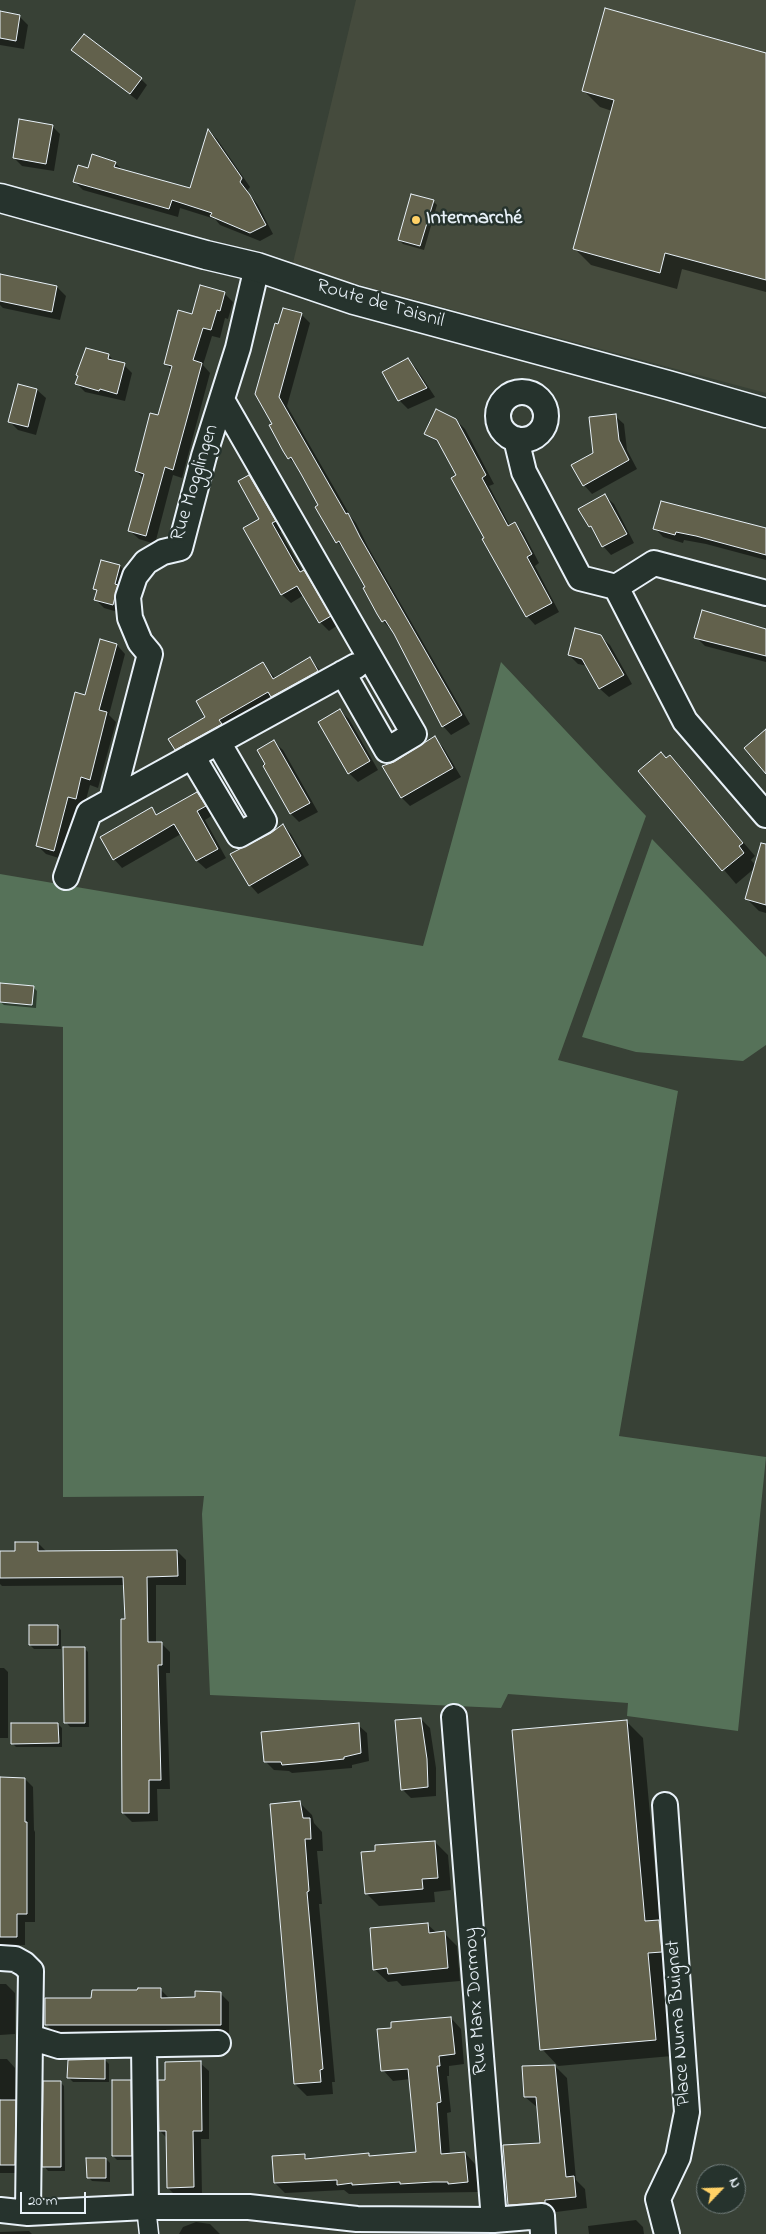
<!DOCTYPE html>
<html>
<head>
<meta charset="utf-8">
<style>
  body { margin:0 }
  #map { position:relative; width:766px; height:2234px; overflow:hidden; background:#384136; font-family:"Indie Flower",sans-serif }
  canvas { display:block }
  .north { position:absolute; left:696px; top:2164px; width:50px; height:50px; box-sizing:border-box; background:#26332d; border:1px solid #747f7e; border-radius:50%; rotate:66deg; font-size:14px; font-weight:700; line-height:20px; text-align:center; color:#e8f1f8 }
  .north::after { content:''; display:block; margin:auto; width:18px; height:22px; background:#ffd166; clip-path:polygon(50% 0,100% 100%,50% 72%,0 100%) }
  .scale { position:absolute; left:20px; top:2192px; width:66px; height:22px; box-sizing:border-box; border:2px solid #e8f1f8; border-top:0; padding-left:6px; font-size:15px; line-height:18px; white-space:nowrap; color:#e8f1f8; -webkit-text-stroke:4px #26332d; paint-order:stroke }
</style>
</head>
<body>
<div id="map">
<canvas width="766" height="2234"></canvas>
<div class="north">N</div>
<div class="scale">20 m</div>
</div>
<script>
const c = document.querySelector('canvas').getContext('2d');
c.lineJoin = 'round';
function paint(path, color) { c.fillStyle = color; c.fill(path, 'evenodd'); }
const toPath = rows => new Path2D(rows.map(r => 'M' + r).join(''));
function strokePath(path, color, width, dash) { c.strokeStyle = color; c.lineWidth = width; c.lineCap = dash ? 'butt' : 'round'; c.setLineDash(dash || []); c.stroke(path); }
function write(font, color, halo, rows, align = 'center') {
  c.font = font + ' "Indie Flower",sans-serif'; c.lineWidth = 5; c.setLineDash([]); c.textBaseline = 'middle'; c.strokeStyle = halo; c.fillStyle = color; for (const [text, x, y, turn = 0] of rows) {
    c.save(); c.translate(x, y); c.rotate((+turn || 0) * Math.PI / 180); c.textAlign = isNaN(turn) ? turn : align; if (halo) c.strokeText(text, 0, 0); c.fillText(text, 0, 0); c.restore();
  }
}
paint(toPath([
  [356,0,766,0,766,393,292,267]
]), '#454b3d');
paint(toPath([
  [501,662,646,816,558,1060,678,1091,619,1436,766,1457,738,1731,627,1716,628,1703,508,1694,501,1708,210,1695,202,1514,204,1496,63,1497,63,1027,0,1023,0,874,423,946],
  [652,839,766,957,766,1045,743,1061,636,1052,582,1037]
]), '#567259');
paint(toPath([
  [0,12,19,16,28,25,24,49,0,45],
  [73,50,141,79,147,85,137,100],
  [766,54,766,292,682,269,677,289,591,265,574,248,612,111,600,107,584,91],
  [52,126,60,134,54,171,22,166,14,158],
  [209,131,217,139,250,187,247,191,258,205,273,234,260,241,220,225,215,219,180,208,178,217,83,190,74,181,88,170,115,163,124,171,191,190],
  [433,201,437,205,424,250,403,244,399,240],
  [0,275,57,287,66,296,60,320,3,308,0,305],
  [224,293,233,302,228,319,225,318,220,338,212,336,203,365,210,373,182,478,173,475,155,544,139,539,130,531,144,479,136,471,159,416,172,370,165,363,193,315],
  [301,314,310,323,287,406,351,517,356,523,368,547,470,724,451,735,443,726,395,634,383,621,367,587,346,551,337,542,320,505,298,467,289,458,273,424,279,325],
  [108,355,116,362,124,365,132,373,125,401,85,392,77,384],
  [408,360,416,368,435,397,408,409,399,400],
  [19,386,37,390,46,398,36,435,18,430,9,421],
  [615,416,624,424,627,450,637,469,592,494,584,485],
  [456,420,465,429,494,484,489,486,510,526,514,524,523,532,539,563,535,566,559,612,535,625,527,616,441,445,426,433],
  [249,476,258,485,284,530,280,532,303,572,312,580,338,625,329,631,320,622,304,595,291,603,282,595,244,529,261,519],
  [605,496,614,504,634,543,611,555,603,546,580,509],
  [655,528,766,530,766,560,706,544,684,540,683,543,663,537],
  [120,566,128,575,121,613,104,608,96,600,98,592,95,588],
  [766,631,766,662,705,646,696,637],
  [600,636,610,645,632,684,609,697,600,689,588,666,578,664,569,655],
  [117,645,125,654,109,715,116,722,98,788,90,785,84,807,77,805,62,859,46,854,37,845,86,696],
  [310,659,318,668,326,680,185,758,176,749,263,664,275,678],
  [340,711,349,719,378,770,358,782,349,773],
  [434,738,443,747,461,777,410,806,402,798,384,767,395,763],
  [274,742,283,750,318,812,299,822,291,814],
  [670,757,755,856,751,860,757,867,766,869,766,913,759,911,746,898,756,867,736,884,640,771],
  [197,793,206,802,213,815,205,820,226,858,206,869,197,861,181,834,122,868,114,859,151,809,158,815],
  [283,825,291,834,309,865,258,894,250,885,271,834],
  [33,987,37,991,36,1008,4,1005,0,1002,0,994],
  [38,1543,47,1552,177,1551,186,1560,186,1585,156,1585,156,1643,161,1643,170,1652,170,1673,166,1673,170,1789,157,1789,158,1821,132,1822,123,1813,125,1585,2,1586,0,1584,0,1552,17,1552],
  [57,1626,61,1630,61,1649,34,1649,30,1645],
  [84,1648,88,1652,89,1727,70,1727,66,1722],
  [0,1668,4,1668,8,1672,8,1738,0,1738],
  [421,1719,430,1728,436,1768,436,1796,411,1798,402,1789],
  [626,1721,643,1738,660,1923,676,1938,678,1968,664,1970,672,2056,558,2066,542,2049],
  [58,1724,62,1728,62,1747,16,1747,12,1743],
  [358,1725,367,1733,369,1761,352,1765,352,1768,292,1773,289,1771,274,1770,265,1761],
  [0,1778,25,1779,33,1787,34,1830,35,1832,35,1922,25,1922,25,1945,0,1946],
  [299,1802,312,1815,314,1823,322,1832,323,1851,317,1851,322,1904,319,1904,335,2082,332,2082,333,2094,307,2096,295,2084],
  [435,1842,448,1855,451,1890,434,1892,435,1902,379,1906,366,1893],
  [427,1924,437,1933,444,1933,457,1946,460,1981,402,1986,397,1981,388,1982,374,1969],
  [0,1984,6,1984,15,1993,15,2034,0,2035],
  [160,1989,169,1998,196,1999,220,1993,229,2002,229,2033,55,2034,47,2025,93,1999],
  [451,2018,461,2029,464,2064,449,2066,449,2076,447,2076,451,2112,447,2113,450,2154,465,2153,475,2164,478,2192,349,2194,344,2190,285,2193,275,2183,304,2155,309,2160,418,2154,411,2079,393,2081,383,2070],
  [0,2059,7,2059,15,2068,15,2102,24,2110,23,2173,0,2173],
  [105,2060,109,2064,109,2082,73,2082,69,2078],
  [200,2063,209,2071,209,2139,201,2139,202,2195,176,2196,168,2188,167,2138,160,2131,166,2081],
  [555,2066,567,2078,576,2180,585,2189,587,2208,556,2212,556,2214,520,2216,509,2204,541,2144,538,2108,525,2097],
  [130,2081,134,2085,135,2160,117,2160,113,2156],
  [60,2082,64,2086,65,2171,48,2171,44,2166],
  [106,2159,110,2163,110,2182,92,2181,88,2177],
  [636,2220,643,2227,644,2234,589,2234,588,2226],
  [196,2222,210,2224,220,2234,179,2234,183,2227],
  [29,2231,32,2234,0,2234,0,2232]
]), '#0007');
const building = toPath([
  [605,8,766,53,766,280,665,253,660,273,573,249,614,100,582,91,605,8],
  [0,11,20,15,16,41,0,38,0,11],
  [84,34,142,78,130,94,71,50,84,34],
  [19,119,53,125,46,164,13,158,19,119],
  [208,129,242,178,240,182,250,195,266,225,250,233,210,216,212,213,172,200,169,209,73,182,78,165,88,168,92,154,116,162,114,167,190,188,208,129],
  [411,194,434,200,420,246,398,240,411,194],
  [0,274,57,286,52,312,0,301,0,274],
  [200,285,225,292,220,311,217,310,211,330,203,328,193,360,202,363,191,404,173,470,165,467,146,536,128,531,144,474,135,471,150,413,158,415,172,366,164,364,178,310,192,314,200,285],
  [283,308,302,313,279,397,346,514,348,513,360,537,462,715,442,727,394,634,385,620,382,622,377,614,363,588,365,587,339,541,336,543,315,507,318,505,301,474,291,457,288,459,283,451,269,425,272,424,255,394,275,323,278,324,283,308],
  [86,348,109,354,108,359,125,363,117,394,100,389,99,391,75,384,78,376,76,375,86,348],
  [408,358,427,388,398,401,382,372,408,358],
  [18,384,37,389,28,427,8,422,18,384],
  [436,409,456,419,486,475,482,478,508,526,515,522,532,554,527,557,552,603,526,617,482,539,484,538,451,478,456,475,437,440,424,434,436,409],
  [616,414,619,440,629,460,583,486,571,465,593,453,589,417,616,414],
  [249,475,276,521,272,523,294,562,300,572,304,570,331,616,319,623,297,586,281,595,243,528,259,519,238,481,249,475],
  [605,494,627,534,602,547,591,526,589,527,578,509,605,494],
  [661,501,766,528,766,555,696,536,676,532,675,535,653,529,661,501],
  [101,560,120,565,115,584,118,585,113,605,94,600,97,590,93,589,101,560],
  [702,610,766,629,766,656,694,638,702,610],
  [575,628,601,635,624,675,599,689,582,659,568,655,575,628],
  [100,639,117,644,99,710,107,712,90,780,81,777,76,799,68,797,54,851,36,846,75,692,85,695,100,639],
  [310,657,318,671,271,697,268,692,219,720,222,724,175,750,168,739,205,717,196,701,263,662,273,679,310,657],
  [340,709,370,761,348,774,318,722,340,709],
  [766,729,766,774,744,748,766,729],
  [435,736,453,768,401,798,382,766,394,762,435,736],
  [274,740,310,803,290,814,263,766,265,764,257,750,274,740],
  [661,752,666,758,670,755,743,843,739,846,744,853,722,871,638,771,661,752],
  [197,792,206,806,197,811,218,849,196,861,174,824,113,860,100,837,152,807,156,815,197,792],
  [283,824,301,856,249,886,230,854,271,833,283,824],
  [761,843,766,844,766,905,745,899,761,843],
  [0,983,34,986,32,1005,0,1002,0,983],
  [15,1542,38,1542,38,1551,177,1550,178,1576,147,1577,148,1642,162,1642,162,1665,158,1665,161,1780,149,1780,149,1813,122,1813,121,1642,121,1619,125,1619,123,1577,0,1578,0,1551,15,1551,15,1542],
  [29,1625,58,1625,58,1645,29,1645,29,1625],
  [63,1647,85,1647,85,1723,64,1723,63,1647],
  [421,1718,427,1759,428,1787,401,1790,395,1720,421,1718],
  [627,1720,645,1921,659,1920,662,1952,648,1953,656,2040,540,2050,512,1730,627,1720],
  [11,1723,58,1723,59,1743,11,1744,11,1723],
  [359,1723,361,1753,344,1757,344,1759,317,1762,282,1765,281,1762,264,1762,261,1732,359,1723],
  [0,1777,25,1778,25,1822,27,1822,27,1914,17,1914,17,1937,0,1937,0,1777],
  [300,1801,303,1818,310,1818,311,1839,305,1839,309,1891,307,1892,323,2069,320,2070,321,2082,294,2084,270,1804,300,1801],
  [435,1841,438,1878,422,1879,423,1889,365,1894,361,1852,375,1851,375,1845,435,1841],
  [428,1923,429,1933,445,1931,448,1968,388,1974,387,1968,373,1970,370,1928,428,1923],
  [138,1988,161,1988,161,1998,195,1997,195,1991,221,1992,221,2025,45,2025,45,1998,91,1998,92,1990,137,1990,138,1988],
  [451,2017,455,2054,439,2056,440,2066,437,2066,441,2102,437,2103,441,2154,465,2152,468,2182,448,2184,448,2182,433,2182,400,2184,400,2182,352,2185,352,2183,337,2185,337,2180,274,2183,272,2156,305,2154,305,2159,369,2153,369,2156,416,2152,408,2069,381,2071,377,2029,391,2028,391,2022,451,2017],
  [105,2059,105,2079,67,2078,68,2060,105,2059],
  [201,2061,202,2131,193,2131,194,2187,167,2188,166,2131,159,2131,158,2080,165,2080,165,2062,201,2061],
  [555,2065,566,2177,574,2176,576,2197,545,2200,545,2203,508,2205,503,2145,540,2143,536,2097,524,2097,522,2066,555,2065],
  [112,2080,131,2080,132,2156,112,2156,112,2080],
  [43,2081,61,2081,61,2167,42,2167,43,2081],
  [0,2100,16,2100,15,2165,0,2165,0,2100],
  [86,2158,106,2158,106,2178,87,2178,86,2158]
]);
paint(building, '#62614c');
strokePath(building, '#e8f1f8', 1);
const pedestrian = toPath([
  [146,2207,149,2234]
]);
const minor = toPath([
  '498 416a24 24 0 1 1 48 0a24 24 0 1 1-48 0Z',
  [222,400,414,734,387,750,343,673],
  [516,439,524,472,580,578,616,587],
  [766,593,654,563,616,587,685,721,766,815],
  [192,756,239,835,264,821,218,742],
  [112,800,150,654,140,642,130,618,128,597,135,576,146,562,163,552,180,548,204,456,238,348,257,267],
  [66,877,89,813,356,666],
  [454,1717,494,2220,542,2216,543,2234],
  [665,1805,687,2112,678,2157,658,2199,667,2234],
  [0,1958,15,1959,24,1964,31,1971,30,2037,59,2046,218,2043],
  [144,2045,146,2207],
  [0,2210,28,2213,146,2207,249,2207,357,2219,494,2220],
  [28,2213,30,2037]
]);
const tertiary = toPath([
  [0,198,206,255,257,267,354,300,668,385,766,413]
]);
strokePath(pedestrian, '#e8f1f8', 21);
strokePath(minor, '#e8f1f8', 28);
strokePath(tertiary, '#e8f1f8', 31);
strokePath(pedestrian, '#26332d', 18);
strokePath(minor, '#26332d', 24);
strokePath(tertiary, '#26332d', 28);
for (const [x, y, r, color] of [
  [416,220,5,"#ffd166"]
]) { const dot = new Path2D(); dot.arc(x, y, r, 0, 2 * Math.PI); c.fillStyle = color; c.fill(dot); strokePath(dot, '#26332d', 2); }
write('bold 20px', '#e8f1f8', '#26332d', [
  ["Intermarché",426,220]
], 'left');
write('20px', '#e8f1f8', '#26332d', [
  ["Route de Taisnil",380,305,16],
  ["Rue Mogglingen",196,483,-73],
  ["Rue Marx Dormoy",477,2001,-94],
  ["Place Numa Buignet",680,2023,-94]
]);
</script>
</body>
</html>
